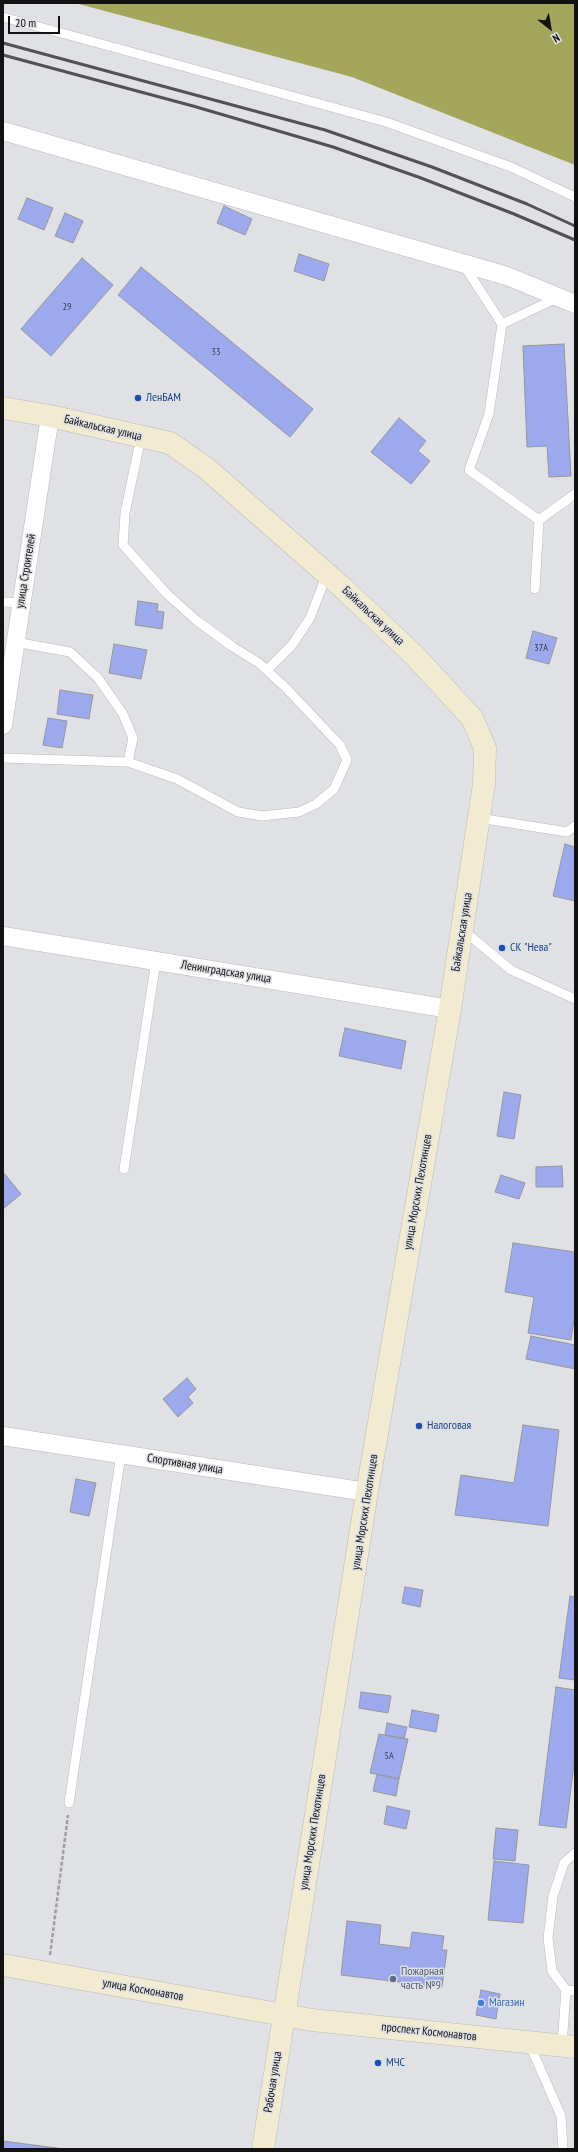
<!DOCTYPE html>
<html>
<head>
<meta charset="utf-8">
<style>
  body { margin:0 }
  #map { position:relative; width:578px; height:2152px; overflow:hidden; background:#e0e1e4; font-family:"PT Sans Narrow",sans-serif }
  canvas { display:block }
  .frame { position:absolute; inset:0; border:4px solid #121213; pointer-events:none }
  .north { position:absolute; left:530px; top:8px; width:40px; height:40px; -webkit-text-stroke:3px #e0e1e4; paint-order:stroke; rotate:149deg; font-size:11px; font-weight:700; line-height:16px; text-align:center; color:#121213 }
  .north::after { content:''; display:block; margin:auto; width:14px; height:18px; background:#121213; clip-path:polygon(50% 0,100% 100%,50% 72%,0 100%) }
  .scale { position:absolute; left:8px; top:16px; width:52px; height:18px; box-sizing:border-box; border:2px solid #121213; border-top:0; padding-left:5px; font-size:12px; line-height:14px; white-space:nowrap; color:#121213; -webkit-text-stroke:3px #e0e1e4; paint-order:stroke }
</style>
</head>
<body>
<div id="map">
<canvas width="578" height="2152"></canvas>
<div class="frame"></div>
<div class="north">N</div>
<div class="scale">20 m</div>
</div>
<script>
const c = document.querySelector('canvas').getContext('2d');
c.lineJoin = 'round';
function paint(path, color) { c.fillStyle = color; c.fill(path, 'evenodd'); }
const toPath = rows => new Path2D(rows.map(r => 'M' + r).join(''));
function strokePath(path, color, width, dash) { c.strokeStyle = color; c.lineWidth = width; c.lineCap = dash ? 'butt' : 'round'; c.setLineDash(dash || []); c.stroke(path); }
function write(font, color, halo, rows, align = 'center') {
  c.font = font + ' "PT Sans Narrow",sans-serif'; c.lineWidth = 3; c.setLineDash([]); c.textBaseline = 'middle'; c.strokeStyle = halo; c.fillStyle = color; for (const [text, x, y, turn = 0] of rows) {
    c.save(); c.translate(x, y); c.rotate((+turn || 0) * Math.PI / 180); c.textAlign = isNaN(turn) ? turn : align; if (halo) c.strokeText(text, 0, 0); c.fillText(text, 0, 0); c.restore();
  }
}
paint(toPath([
  [75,3,575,3,575,165,352,77]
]), '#a3a65b');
const building = toPath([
  [27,198,53,208,44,230,18,219,27,198],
  [224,206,252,219,245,235,217,223,224,206],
  [65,213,83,221,73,243,55,236,65,213],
  [299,254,329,264,324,281,294,271,299,254],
  [82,258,113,285,51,356,21,329,82,258],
  [141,267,313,409,290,437,118,295,141,267],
  [564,344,571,476,549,477,547,446,527,447,523,346,564,344],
  [399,418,426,441,418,451,430,461,411,484,371,452,399,418],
  [138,601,158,604,157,611,164,612,162,629,135,625,138,601],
  [533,631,557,638,549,664,526,658,533,631],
  [114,644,147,650,141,679,109,673,114,644],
  [60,690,93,695,89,719,57,714,60,690],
  [48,718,67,721,62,748,43,745,48,718],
  [565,844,575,847,575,901,553,896,565,844],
  [345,1028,406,1041,401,1069,339,1056,345,1028],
  [504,1092,521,1095,514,1139,497,1136,504,1092],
  [562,1166,563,1187,536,1187,536,1167,562,1166],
  [3,1172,21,1194,3,1209,3,1172],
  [501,1175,525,1183,519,1199,495,1192,501,1175],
  [513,1243,575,1252,575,1314,571,1340,528,1333,534,1297,505,1292,513,1243],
  [531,1336,575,1345,575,1369,526,1359,531,1336],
  [187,1378,196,1389,188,1397,193,1403,178,1417,163,1399,187,1378],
  [523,1425,559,1430,548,1526,455,1515,461,1475,514,1483,523,1425],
  [76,1479,96,1483,89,1516,70,1512,76,1479],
  [405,1587,423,1590,420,1607,402,1603,405,1587],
  [570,1596,575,1597,575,1680,559,1678,570,1596],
  [556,1687,575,1690,575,1757,566,1828,539,1825,556,1687],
  [361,1692,391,1696,388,1713,359,1708,361,1692],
  [412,1710,439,1715,436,1732,409,1727,412,1710],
  [387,1723,407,1727,404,1739,385,1735,387,1723],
  [379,1734,408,1739,399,1779,370,1773,379,1734],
  [377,1774,399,1779,396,1796,373,1791,377,1774],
  [387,1806,410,1811,406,1829,384,1824,387,1806],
  [496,1828,518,1830,515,1861,493,1859,496,1828],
  [494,1861,529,1865,523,1923,488,1920,494,1861],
  [347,1921,381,1925,379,1944,410,1948,412,1932,444,1936,442,1950,447,1950,442,1987,341,1975,347,1921],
  [481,1990,500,1994,496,2019,476,2015,481,1990],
  [3,2141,64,2149,3,2149,3,2141]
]);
paint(building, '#9caaed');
strokePath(building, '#96979b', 1);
const lane = toPath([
  [3,17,386,122,511,167,575,197],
  [463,264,502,324,489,414,469,470,539,520],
  [502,324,559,297],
  [535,589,539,520,575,494],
  [3,602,21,603],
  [15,642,70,652,98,678,123,714,133,738,128,762],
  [267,670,292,645,310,618,327,574],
  [3,758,128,762,177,779,238,812,262,816,299,812,316,804,334,789,347,760,340,745,286,688,259,663,233,647,196,620,167,594,123,545,125,513,141,437],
  [479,818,567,832,575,826],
  [463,930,511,970,575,999],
  [124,1169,156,961],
  [69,1803,121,1454],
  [575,1853,564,1863,553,1896,548,1938,552,1971,566,1990,575,1991],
  [529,2043,561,2116,563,2149],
  [562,2045,566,1990]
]);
const street = toPath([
  [3,131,507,276,575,304],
  [3,725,50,416],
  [3,936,450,1009],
  [3,1436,367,1492]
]);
const secondary = toPath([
  [3,408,50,416,170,443,206,468,344,589,413,654,472,718,485,748,484,784,450,1009,367,1492,263,2149],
  [3,1965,312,2020,575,2047]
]);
strokePath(lane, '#b9babd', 10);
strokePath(street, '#b9babd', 19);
strokePath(secondary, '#b9babd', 23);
strokePath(toPath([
  [50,1955,68,1815]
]), '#9f9fa2', 2.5, [4, 2]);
strokePath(lane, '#fff', 9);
strokePath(street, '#fff', 18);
strokePath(secondary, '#f2ead1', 22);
strokePath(toPath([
  [3,43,325,130,432,167,527,204,575,226],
  [3,55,193,106,333,147,421,178,514,214,575,240]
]), '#525254', 3);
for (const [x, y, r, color] of [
  [138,398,4,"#1a4fb4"],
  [502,948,4,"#1a4fb4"],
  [419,1426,4,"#1a4fb4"],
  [393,1979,4,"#5c6f8a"],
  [481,2003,4,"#3f7fe0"],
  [378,2063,4,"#1a4fb4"]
]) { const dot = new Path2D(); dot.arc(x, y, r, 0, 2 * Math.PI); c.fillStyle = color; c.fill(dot); strokePath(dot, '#e0e1e4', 1.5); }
write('10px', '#34384a', null, [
  ["29",67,307],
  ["33",216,352],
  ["37А",541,648],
  ["5А",389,1756]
]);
write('12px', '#164399', '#e0e1e4', [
  ["ЛенБАМ",146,398],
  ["СК \"Нева\"",510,948],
  ["Налоговая",427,1426],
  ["МЧС",386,2063]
], 'left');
write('12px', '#121213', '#e0e1e4', [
  ["Байкальская улица",103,428,13],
  ["улица Строителей",26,571,-81],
  ["Байкальская улица",373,616,43],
  ["Байкальская улица",462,932,-81],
  ["Ленинградская улица",226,972,9],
  ["улица Морских Пехотинцев",418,1192,-80],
  ["Спортивная улица",185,1464,9],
  ["улица Морских Пехотинцев",365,1512,-81],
  ["улица Морских Пехотинцев",313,1832,-81],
  ["улица Космонавтов",143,1990,10],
  ["проспект Космонавтов",429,2032,6],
  ["Рабочая улица",273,2082,-81]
]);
write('12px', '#4e5e75', '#e0e1e4', [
  ["Пожарная",401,1972],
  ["часть №9",401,1986]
], 'left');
write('12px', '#366cbe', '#e0e1e4', [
  ["Магазин",489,2003]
], 'left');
</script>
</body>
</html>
